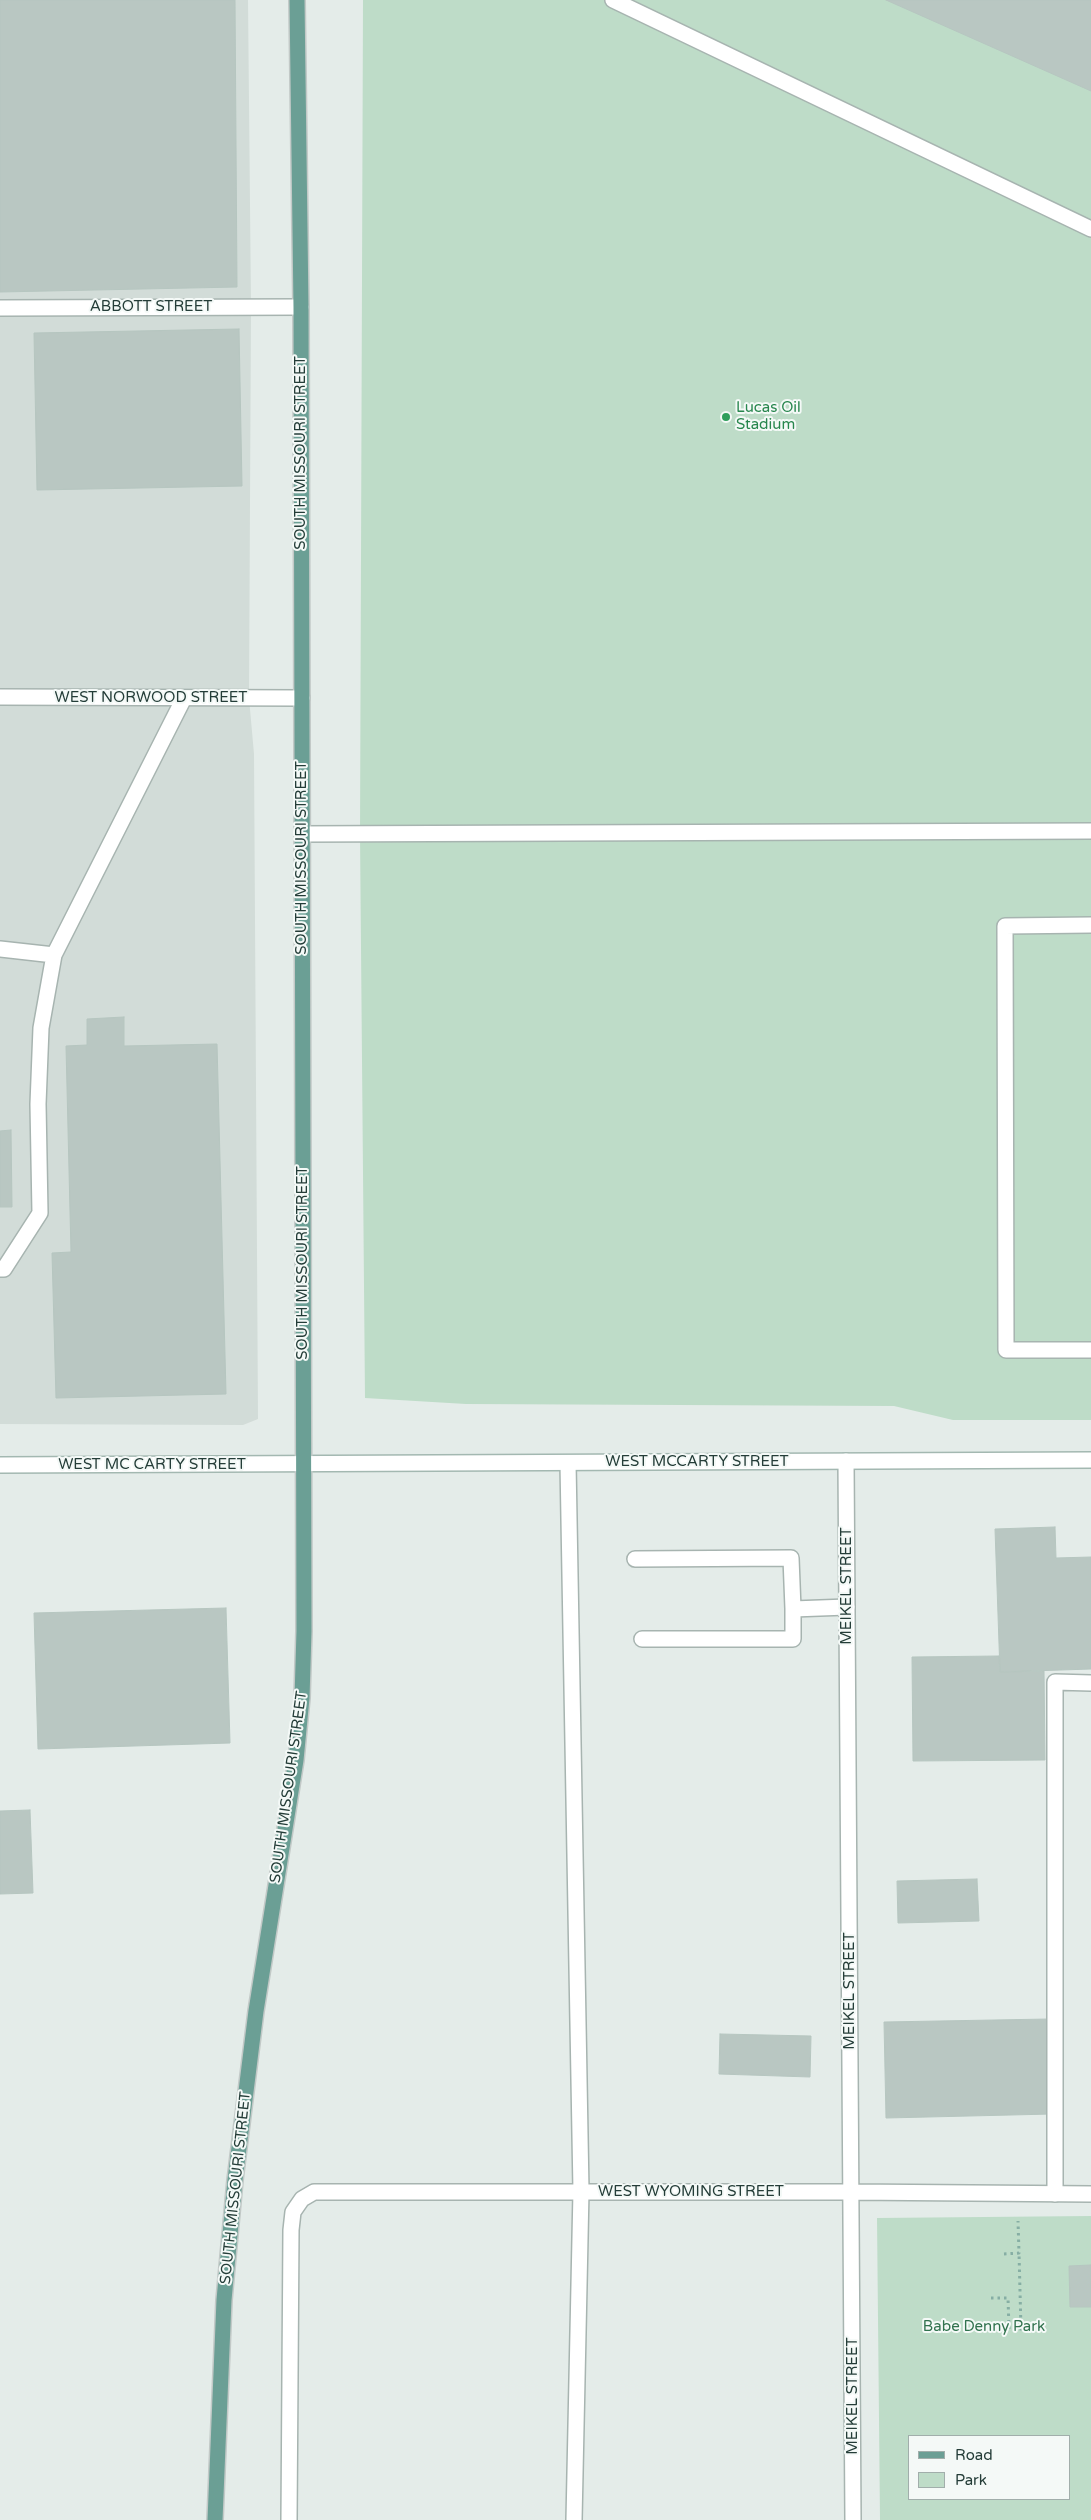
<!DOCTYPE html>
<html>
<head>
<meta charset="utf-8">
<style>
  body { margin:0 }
  #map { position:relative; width:1091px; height:2520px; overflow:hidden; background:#e4ece9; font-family:"Varela Round",sans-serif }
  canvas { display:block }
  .legend { position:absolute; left:908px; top:2435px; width:162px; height:65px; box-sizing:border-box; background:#f4f9f7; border:1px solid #a1aeab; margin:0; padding:6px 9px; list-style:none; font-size:15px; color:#243d38 }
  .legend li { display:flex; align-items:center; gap:10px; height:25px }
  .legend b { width:25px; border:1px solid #a1aeab }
</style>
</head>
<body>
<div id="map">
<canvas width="1091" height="2520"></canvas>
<ul class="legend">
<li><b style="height:6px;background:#6b9f95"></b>Road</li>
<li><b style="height:14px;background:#bedcc8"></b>Park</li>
</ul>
</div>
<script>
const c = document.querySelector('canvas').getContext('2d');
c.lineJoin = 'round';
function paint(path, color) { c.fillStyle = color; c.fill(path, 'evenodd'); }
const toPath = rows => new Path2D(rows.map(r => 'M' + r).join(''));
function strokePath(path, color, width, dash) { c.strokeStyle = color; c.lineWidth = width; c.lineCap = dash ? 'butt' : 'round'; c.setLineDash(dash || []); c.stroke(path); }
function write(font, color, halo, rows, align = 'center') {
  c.font = font + ' "Varela Round",sans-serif'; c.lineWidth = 4; c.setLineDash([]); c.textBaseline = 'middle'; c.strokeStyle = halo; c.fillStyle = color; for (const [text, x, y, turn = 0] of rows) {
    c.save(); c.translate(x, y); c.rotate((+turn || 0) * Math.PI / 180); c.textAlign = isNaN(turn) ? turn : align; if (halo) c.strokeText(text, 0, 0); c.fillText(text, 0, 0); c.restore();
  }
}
paint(toPath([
  [0,0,248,0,251,307,249,698,254,754,258,1419,243,1425,0,1424]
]), '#d2dcd8');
paint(toPath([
  [363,0,1091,0,1091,1420,953,1420,894,1406,466,1404,365,1398,360,834],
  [1091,2216,1091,2520,880,2520,877,2218],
  [910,2436,1070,2436,1070,2499,910,2499]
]), '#bedcc8');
const building = toPath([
  [0,0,235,0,237,287,0,292,0,0],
  [886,0,1091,0,1091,91,886,0],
  [239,329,242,486,37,490,34,333,239,329],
  [124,1017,124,1046,217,1044,226,1394,56,1398,52,1253,71,1252,66,1046,87,1045,87,1019,124,1017],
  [11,1130,12,1207,0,1207,0,1131,11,1130],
  [1055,1527,1056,1558,1091,1557,1091,1669,1000,1672,995,1529,1055,1527],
  [226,1608,230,1743,38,1749,34,1613,226,1608],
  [999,1656,1000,1672,1044,1671,1045,1760,913,1761,912,1657,999,1656],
  [30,1810,33,1893,0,1894,0,1811,30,1810],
  [977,1879,979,1921,898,1923,897,1881,977,1879],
  [1049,2019,1052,2114,886,2118,884,2022,1049,2019],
  [720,2034,811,2036,810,2077,719,2074,720,2034],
  [1091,2265,1091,2307,1070,2307,1069,2266,1091,2265]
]);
paint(building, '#b9c7c2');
strokePath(building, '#b6c6c0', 1);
const service = toPath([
  [613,0,1091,229],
  [302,834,1091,831],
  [1091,925,1005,926,1006,1350,1091,1350],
  [0,949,54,955],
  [0,1269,4,1269,40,1213,38,1104,41,1028,54,955,184,698],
  [568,1463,581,2191,574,2520],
  [635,1559,791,1558,793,1609],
  [642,1639,793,1639,793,1609,847,1607],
  [1055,2194,1055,1682,1091,1683]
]);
const minor = toPath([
  [0,308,301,307],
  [0,697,302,698],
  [846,1461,853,2520],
  [289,2520,291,2230,293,2212,302,2199,314,2192,851,2192,1091,2194]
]);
const secondary = toPath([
  [0,1465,1091,1460]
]);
const primary = toPath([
  [215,2520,224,2300,235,2180,256,2011,296,1760,302,1698,304,1631,301,307,297,0]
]);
strokePath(service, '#a7b4b0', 18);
strokePath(minor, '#a7b4b0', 18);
strokePath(secondary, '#a3b8b1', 18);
strokePath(primary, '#c2c9c7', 18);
strokePath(toPath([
  [1004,2254,1019,2253,1018,2221],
  [991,2298,1008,2298,1009,2329,1021,2329,1019,2253]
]), '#86aea4', 3, [2.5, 4]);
strokePath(service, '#fff', 15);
strokePath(minor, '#fff', 15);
strokePath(secondary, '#fff', 15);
strokePath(primary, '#6b9f95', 15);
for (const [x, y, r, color] of [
  [726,417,5,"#2e9e5b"]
]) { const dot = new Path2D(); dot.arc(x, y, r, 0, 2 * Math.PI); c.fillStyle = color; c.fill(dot); strokePath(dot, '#f4f9f7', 2); }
write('15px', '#243d38', '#f4f9f7', [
  ["ABBOTT STREET",151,307],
  ["SOUTH MISSOURI STREET",301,453,-90],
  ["WEST NORWOOD STREET",151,698],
  ["SOUTH MISSOURI STREET",302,858,-90],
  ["SOUTH MISSOURI STREET",303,1263,-90],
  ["WEST MCCARTY STREET",697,1462],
  ["WEST MC CARTY STREET",152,1465],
  ["MEIKEL STREET",847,1586,-90],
  ["SOUTH MISSOURI STREET",289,1787,-82],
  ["MEIKEL STREET",850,1991,-90],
  ["SOUTH MISSOURI STREET",236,2188,-84],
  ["WEST WYOMING STREET",691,2192],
  ["MEIKEL STREET",853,2396,-90]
]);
write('15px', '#27864d', '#f4f9f7', [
  ["Lucas Oil",736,408],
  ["Stadium",736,425]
], 'left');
write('15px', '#31724e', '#f4f9f7', [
  ["Babe Denny Park",984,2327]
]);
</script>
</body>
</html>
